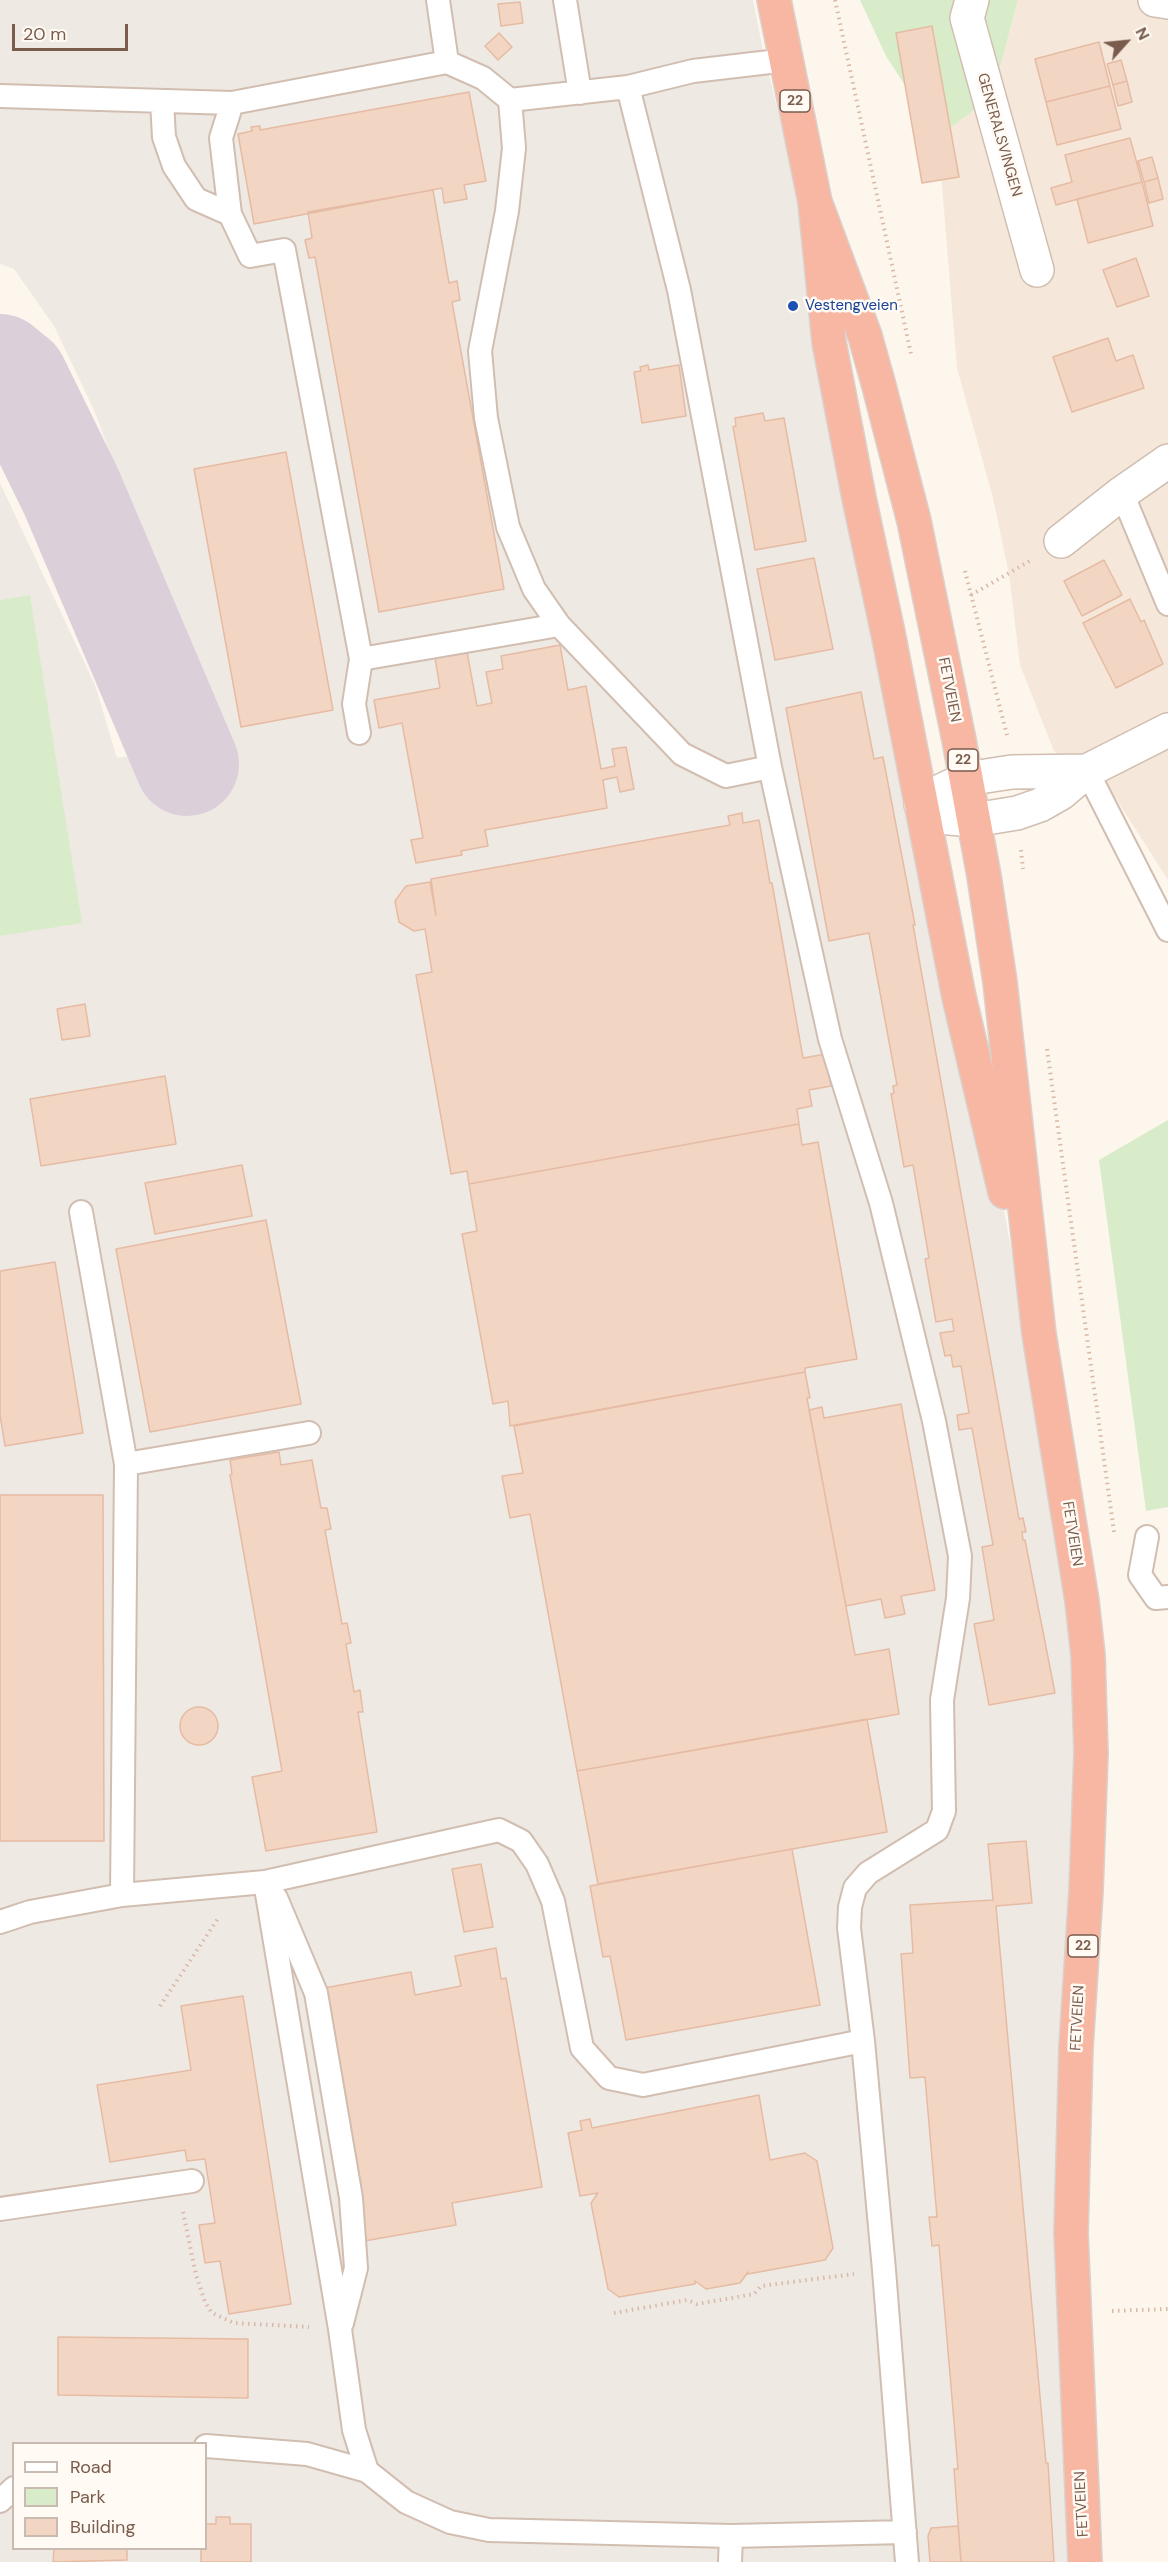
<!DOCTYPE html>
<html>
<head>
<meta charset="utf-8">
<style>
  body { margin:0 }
  #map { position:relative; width:1168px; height:2562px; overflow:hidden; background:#fdf6ec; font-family:"DM Sans",sans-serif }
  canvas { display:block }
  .legend { position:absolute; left:12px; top:2442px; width:195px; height:108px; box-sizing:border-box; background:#fffaf3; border:2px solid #cabbb1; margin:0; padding:8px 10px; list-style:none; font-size:18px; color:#7a5c4d }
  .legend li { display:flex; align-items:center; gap:12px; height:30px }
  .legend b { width:30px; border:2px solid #cabbb1 }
  .north { position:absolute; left:1096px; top:12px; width:60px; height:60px; -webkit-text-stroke:4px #fffaf3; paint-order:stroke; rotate:63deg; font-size:16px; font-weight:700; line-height:24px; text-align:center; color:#7a5c4d }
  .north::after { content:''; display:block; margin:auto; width:21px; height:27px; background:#7a5c4d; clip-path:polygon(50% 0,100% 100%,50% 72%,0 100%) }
  .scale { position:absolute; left:12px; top:24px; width:116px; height:27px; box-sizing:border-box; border:3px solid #7a5c4d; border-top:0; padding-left:8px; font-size:18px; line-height:21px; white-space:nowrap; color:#7a5c4d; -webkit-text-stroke:4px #fffaf3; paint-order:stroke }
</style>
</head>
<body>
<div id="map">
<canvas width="1168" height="2562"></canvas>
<ul class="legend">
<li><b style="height:8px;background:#fff"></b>Road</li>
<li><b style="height:16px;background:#d8ecc9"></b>Park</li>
<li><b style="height:16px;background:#f3d5c3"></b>Building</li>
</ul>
<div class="north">N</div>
<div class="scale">20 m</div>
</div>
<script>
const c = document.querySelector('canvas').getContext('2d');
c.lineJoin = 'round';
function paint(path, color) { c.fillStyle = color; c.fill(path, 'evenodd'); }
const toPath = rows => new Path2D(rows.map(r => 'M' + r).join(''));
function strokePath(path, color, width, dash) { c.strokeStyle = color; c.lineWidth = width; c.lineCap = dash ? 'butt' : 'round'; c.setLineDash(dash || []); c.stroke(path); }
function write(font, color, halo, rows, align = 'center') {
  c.font = font + ' "DM Sans",sans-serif'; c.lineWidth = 5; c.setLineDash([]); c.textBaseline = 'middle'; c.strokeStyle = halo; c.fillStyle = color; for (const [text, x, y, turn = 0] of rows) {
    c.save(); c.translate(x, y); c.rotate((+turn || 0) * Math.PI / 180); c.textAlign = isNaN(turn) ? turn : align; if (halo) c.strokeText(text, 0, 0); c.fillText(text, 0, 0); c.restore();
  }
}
paint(toPath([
  [1018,0,1168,0,1168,880,1113,794,1054,751,1020,665,1009,574,993,498,957,368,938,137,992,97]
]), '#f5e8da');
paint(toPath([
  [0,0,753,0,763,51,860,441,1039,1398,1091,1771,1073,2562,0,2562,0,483,95,685,117,758,200,744,215,736,196,695,147,552,94,410,54,326,14,269,0,264],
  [14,2444,206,2444,206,2548,14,2548]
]), '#efe9e4');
paint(toPath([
  [860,0,1018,0,992,97,938,137,886,56],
  [30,595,82,923,0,936,0,600],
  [1168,1120,1168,1507,1146,1511,1099,1160]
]), '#d8ecc9');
strokePath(toPath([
  [0,366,16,379,71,491,187,764]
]), '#dbcfda', 104);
const building = toPath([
  [520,2,523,23,501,26,498,4,520,2],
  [932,26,959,177,922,183,896,33,932,26],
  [499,33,512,47,498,60,485,46,499,33],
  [1099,42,1110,86,1046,102,1035,59,1099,42],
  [1121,60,1127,81,1113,85,1107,64,1121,60],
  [1127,81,1132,102,1118,106,1113,85,1127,81],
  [1110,86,1121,129,1057,145,1046,102,1110,86],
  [469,92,486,181,464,185,467,199,444,203,442,188,254,224,238,134,252,131,251,127,260,126,260,130,469,92],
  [1130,138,1142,182,1056,205,1051,188,1072,182,1065,155,1130,138],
  [1152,157,1158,178,1144,182,1138,161,1152,157],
  [1158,178,1163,199,1149,203,1144,182,1158,178],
  [1142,182,1153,226,1088,243,1077,199,1142,182],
  [433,190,449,283,457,281,460,300,452,302,504,589,379,612,315,257,309,258,305,240,312,238,308,212,433,190],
  [1136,258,1149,296,1117,307,1103,270,1136,258],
  [1108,338,1116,361,1133,355,1144,388,1072,412,1053,357,1108,338],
  [648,365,649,370,679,365,686,416,642,423,634,372,641,371,640,367,648,365],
  [763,413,765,421,784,418,806,541,755,550,733,427,736,426,735,418,763,413],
  [286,452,333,710,241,727,194,469,286,452],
  [814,558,833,649,775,660,757,569,814,558],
  [1104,560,1122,595,1082,616,1064,581,1104,560],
  [1130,599,1141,622,1144,620,1163,664,1116,688,1083,623,1130,599],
  [560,645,568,690,586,686,601,769,615,766,612,749,626,747,634,789,620,792,617,777,603,780,607,808,485,830,488,846,461,851,462,855,416,863,411,840,423,838,402,723,379,728,374,700,440,688,435,658,467,652,477,706,492,703,486,672,503,669,501,656,560,645],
  [861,692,874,759,883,757,915,925,913,925,1019,1519,1023,1518,1026,1532,1022,1532,1023,1540,1025,1540,1055,1693,989,1705,974,1624,994,1620,982,1547,993,1545,972,1428,959,1430,957,1415,969,1413,961,1366,953,1367,951,1355,945,1356,940,1333,954,1331,952,1319,936,1322,925,1259,929,1258,913,1165,904,1167,891,1094,894,1093,893,1086,897,1085,869,933,829,941,786,708,861,692],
  [742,813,743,823,759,820,770,883,772,883,803,1058,826,1054,831,1086,809,1090,812,1106,797,1109,799,1124,469,1184,467,1171,451,1174,416,975,432,972,425,929,414,931,399,922,395,901,406,886,430,882,436,915,431,879,730,825,728,816,742,813],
  [85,1004,90,1036,62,1040,57,1009,85,1004],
  [165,1076,176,1144,41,1166,30,1099,165,1076],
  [799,1124,802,1145,818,1142,857,1359,805,1368,805,1372,510,1426,508,1401,493,1404,462,1234,477,1231,469,1184,799,1124],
  [242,1165,252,1216,155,1234,145,1183,242,1165],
  [266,1220,301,1404,150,1432,116,1249,266,1220],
  [55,1262,83,1433,5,1446,0,1415,0,1271,55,1262],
  [805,1372,810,1398,807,1398,855,1655,889,1649,899,1714,577,1771,530,1514,510,1518,502,1476,523,1473,514,1426,805,1372],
  [901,1404,935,1590,901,1596,905,1614,885,1618,881,1599,846,1606,809,1410,822,1407,824,1418,901,1404],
  [279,1452,281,1465,312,1460,321,1508,327,1508,331,1529,325,1530,342,1624,347,1623,351,1643,346,1644,354,1692,360,1690,363,1712,358,1712,377,1832,266,1851,252,1777,282,1771,230,1475,232,1474,230,1460,279,1452],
  [0,1495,103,1495,104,1841,0,1841,0,1495],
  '180 1726a19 19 0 1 1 38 0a19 19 0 1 1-38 0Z',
  [867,1719,887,1832,598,1884,577,1771,867,1719],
  [1026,1841,1032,1903,996,1906,1046,2463,1048,2463,1054,2562,961,2562,954,2469,958,2469,939,2245,932,2246,929,2217,937,2217,925,2077,910,2078,901,1954,913,1953,910,1905,993,1900,988,1844,1026,1841],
  [792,1849,820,2005,626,2040,610,1956,603,1957,590,1886,792,1849],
  [481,1864,493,1927,464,1932,452,1869,481,1864],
  [496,1948,501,1979,506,1978,542,2187,452,2203,456,2225,364,2241,319,1989,411,1972,415,1995,461,1986,455,1956,496,1948],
  [243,1996,291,2304,229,2314,220,2261,205,2263,199,2225,215,2223,205,2159,187,2161,185,2150,110,2162,97,2085,191,2070,181,2006,243,1996],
  [759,2095,770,2160,805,2153,817,2161,833,2248,825,2260,748,2274,748,2272,740,2283,706,2289,695,2281,695,2284,619,2297,608,2289,591,2203,598,2193,580,2196,568,2133,582,2130,580,2121,590,2119,592,2128,759,2095],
  [58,2337,248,2339,248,2398,58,2395,58,2337],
  [216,2517,230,2517,230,2524,251,2524,251,2562,201,2562,201,2548,206,2548,206,2524,216,2524,216,2517],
  [958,2526,961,2562,930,2562,928,2536,931,2528,958,2526],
  [54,2548,127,2548,127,2560,53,2562,54,2548]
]);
paint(building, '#f3d5c3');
strokePath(building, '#e6bba3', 1.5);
const lane = toPath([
  [438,0,447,62],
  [565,0,580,93],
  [628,87,693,71,787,60],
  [0,96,232,103,447,62,483,78,510,100,628,87,679,290,770,767,830,1039,881,1203,934,1421,960,1556,958,1598,942,1700,944,1811,937,1830,868,1873,855,1888,850,1907,849,1928,863,2041,884,2270,907,2562],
  [510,100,514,148,507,211,480,351,486,418,508,527,534,589,559,625,682,754,726,776,770,767],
  [162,101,164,137,174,166,196,199,230,214],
  [232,103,221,138,230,214,250,256,284,250,361,659,559,625],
  [1122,493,1168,604],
  [359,733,354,704,361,659],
  [1087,771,1168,930],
  [81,1212,126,1464,122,1895],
  [126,1464,309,1433],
  [1147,1537,1140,1575,1156,1598,1168,1597],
  [265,1882,340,2329,354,2430,367,2471,406,2502,450,2522,489,2530,731,2536,905,2532],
  [276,1898,316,1993,351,2198,356,2268,342,2323],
  [0,1922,30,1912,122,1895,265,1882,499,1830,521,1841,537,1864,553,1901,582,2048,609,2078,643,2085,863,2041],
  [0,2209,192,2181],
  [206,2446,307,2454,367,2471],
  [0,2501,14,2488],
  [730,2562,731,2536]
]);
const street = toPath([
  [972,0,967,18,1037,270],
  [1155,0,1168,2],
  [1061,541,1122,493,1168,461],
  [921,804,949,818,974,820,1017,813,1040,805,1061,793,1087,771,1168,730],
  [921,804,943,790,966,779,1012,772,1087,771]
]);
const highway = toPath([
  [774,0,815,202,829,342,859,498,888,633,959,997,1005,1192],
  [815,202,865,336,879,386,914,521,959,740,984,876,1000,982,1039,1334,1082,1601,1088,1655,1091,1753,1086,1891,1076,2047,1071,2233,1085,2562]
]);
strokePath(lane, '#d1beb0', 26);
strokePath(street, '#d1beb0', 36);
strokePath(highway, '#dad1cd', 36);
strokePath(toPath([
  [835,0,911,354],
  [965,571,1007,735],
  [971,595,1033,559],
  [1021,850,1023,869],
  [1047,1049,1114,1532],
  [160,2006,219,1917],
  [183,2212,196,2275,205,2302,212,2313,234,2323,309,2327],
  [1112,2311,1168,2309],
  [614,2313,687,2300,697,2304,754,2294,761,2286,854,2274]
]), '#d9b8a5', 4, [1.5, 4.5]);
strokePath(lane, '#fff', 22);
strokePath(street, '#fff', 33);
strokePath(highway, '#f7b7a3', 33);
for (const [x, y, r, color] of [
  [793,306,6,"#1a4fb4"]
]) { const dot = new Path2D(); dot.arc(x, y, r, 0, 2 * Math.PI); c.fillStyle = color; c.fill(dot); strokePath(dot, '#fffaf3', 2); }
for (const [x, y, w] of [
  [795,101,30],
  [963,760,30],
  [1083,1946,30]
]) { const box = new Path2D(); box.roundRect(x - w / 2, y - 11, w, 22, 4.5); c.fillStyle = '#fffaf3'; c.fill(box); strokePath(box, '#7a5c4d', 1.5); }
write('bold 14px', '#7a5c4d', null, [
  ["22",795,101],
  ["22",963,760],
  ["22",1083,1946]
]);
write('15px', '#7a5c4d', '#fffaf3', [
  ["GENERALSVINGEN",999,135,74],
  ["FETVEIEN",949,690,79],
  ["FETVEIEN",1072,1534,81],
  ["FETVEIEN",1078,2018,-87],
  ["FETVEIEN",1082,2504,-93]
]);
write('15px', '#164399', '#fffaf3', [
  ["Vestengveien",805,306]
], 'left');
</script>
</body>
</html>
